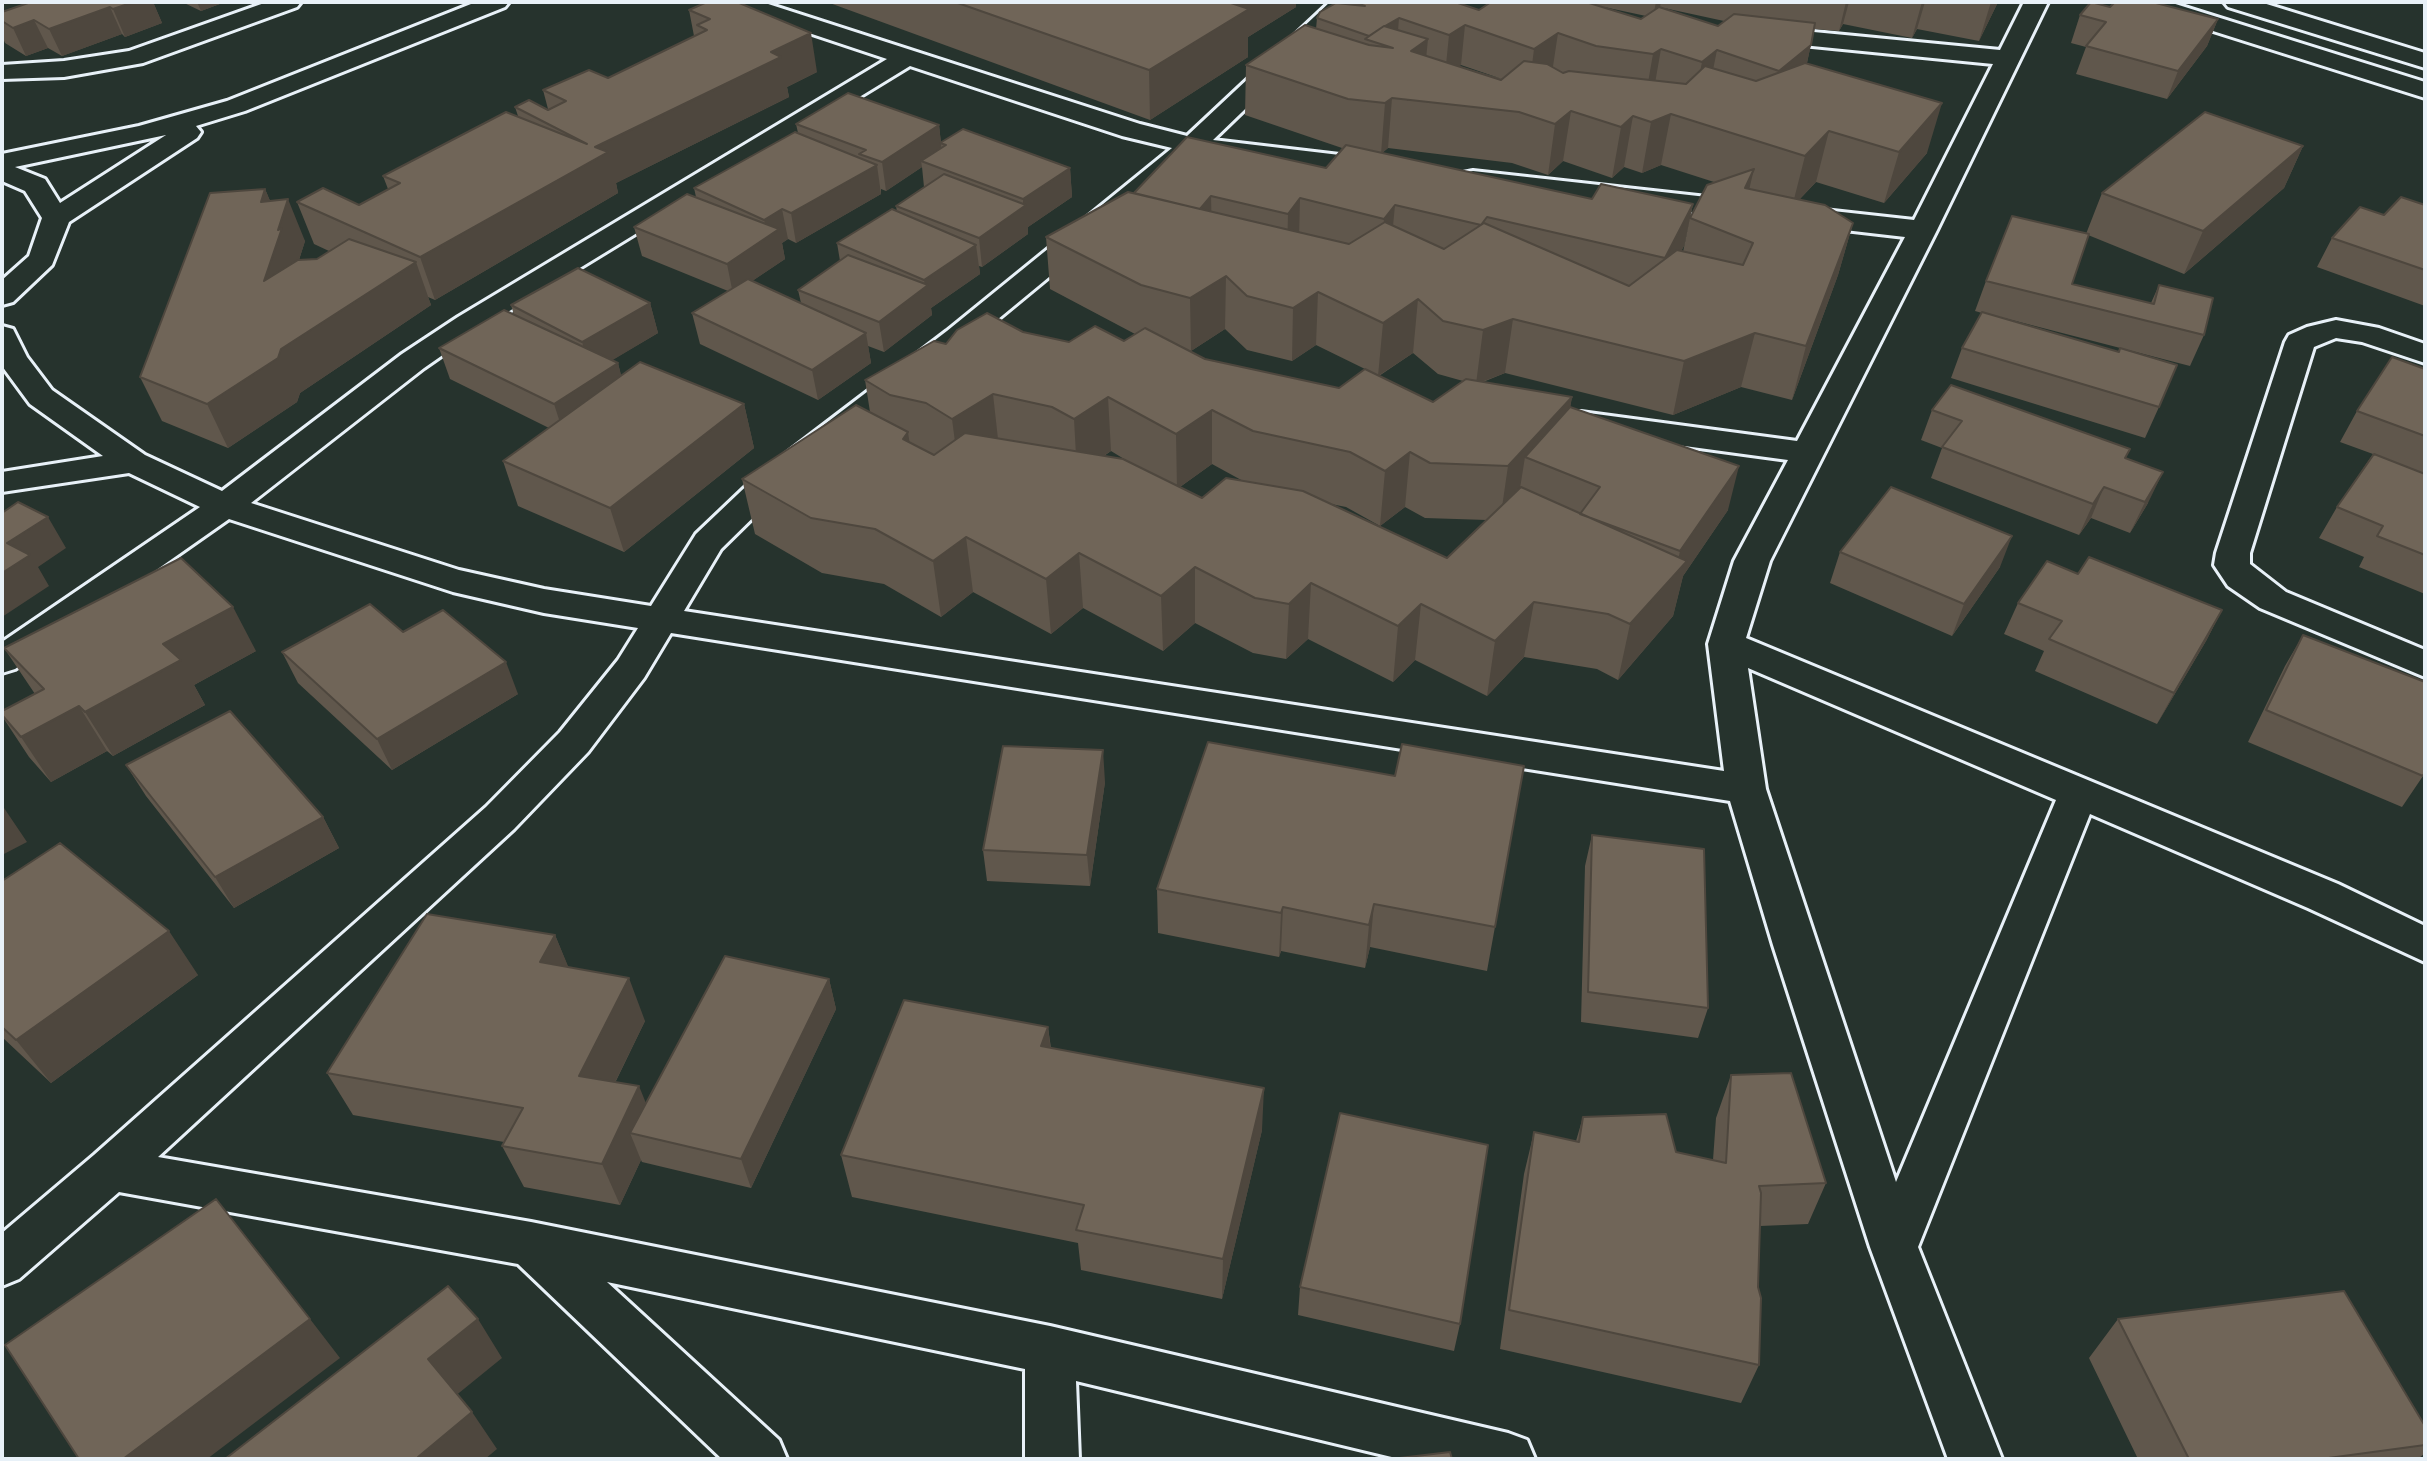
<!DOCTYPE html>
<html>
<head>
<meta charset="utf-8">
<style>
  body { margin:0 }
  #map { position:relative; width:2427px; height:1461px; overflow:hidden; background:#26332d; font-family:"Patrick Hand",sans-serif }
  canvas { display:block }
  .frame { position:absolute; inset:0; border:4px solid #e8f1f8; pointer-events:none }
</style>
</head>
<body>
<div id="map">
<canvas width="2427" height="1461"></canvas>
<div class="frame"></div>
</div>
<script>
const c = document.querySelector('canvas').getContext('2d');
c.lineJoin = 'round';
const toPath = rows => new Path2D(rows.map(r => 'M' + r).join(''));
function strokePath(path, color, width, dash) { c.strokeStyle = color; c.lineWidth = width; c.lineCap = dash ? 'butt' : 'round'; c.setLineDash(dash || []); c.stroke(path); }
function paint(path, color) { c.fillStyle = color; c.fill(path, 'evenodd'); }
const street = toPath([
  [267,2,301,2,297,7,143,63,64,77,2,79,2,65,64,61,129,51,267,2],
  [476,2,509,2,505,7,245,111,196,126,201,132,197,138,69,222,52,265,13,302,2,305,2,280,29,256,42,218,25,191,2,181,2,154,139,126,227,101,476,2],
  [166,135,60,203,45,179,15,167,166,135],
  [727,2,762,2,1140,124,1187,136,1330,2,1356,2,1213,140,1382,160,1392,162,1396,168,1392,174,1382,176,1198,154,969,343,782,489,721,549,684,611,1724,771,1708,644,1734,561,1788,460,1581,432,1570,429,1565,422,1570,415,1581,412,1797,441,1905,237,1473,187,1463,185,1459,179,1463,173,1473,171,1914,220,1993,64,1762,41,1753,39,1750,34,1753,29,1762,27,2000,50,2024,2,2048,2,1937,230,1770,561,1746,638,2338,884,2425,926,2425,962,2308,908,2090,814,1918,1247,2002,1459,1948,1459,1870,1247,1773,945,1730,801,671,633,644,678,588,752,514,829,158,1157,531,1222,1050,1326,1508,1433,1527,1440,1535,1459,1400,1459,1076,1381,1079,1459,1025,1459,1025,1369,607,1282,779,1440,787,1459,722,1459,518,1264,119,1192,19,1279,2,1286,2,1233,94,1155,486,807,560,732,618,660,638,628,544,613,453,592,229,519,15,669,2,673,2,642,200,507,129,473,2,492,2,472,103,456,30,404,2,366,2,326,13,329,27,357,52,390,145,455,222,491,402,354,458,317,887,59,731,7,727,2],
  [910,66,1122,136,1172,148,947,331,758,475,696,534,651,606,544,589,459,570,251,503,424,368,480,329,910,66],
  [1748,668,2056,800,1896,1182,1766,789,1748,668],
  [1428,2,1513,2,1543,6,1547,11,1543,16,1535,18,1440,9,1432,7,1428,2],
  [2336,320,2379,328,2425,344,2425,363,2362,342,2336,338,2314,347,2250,553,2250,564,2286,592,2425,650,2425,677,2260,608,2228,586,2214,565,2216,553,2285,342,2289,335,2307,327,2336,320]
]);
const secondary = toPath([
  [2133,2,2169,2,2425,82,2425,98,2137,7,2133,2],
  [2224,2,2260,2,2425,53,2425,68,2228,7,2224,2]
]);
strokePath(street, '#e8f1f8', 6);
strokePath(secondary, '#e8f1f8', 6);
paint(street, '#26332d');
paint(secondary, '#26332d');
paint(toPath([
  [32,2,153,2,162,23,125,37,122,34,62,56,48,48,26,56,5,43,2,36,2,12],
  [182,2,225,2,201,11],
  [707,2,817,72,787,87,789,97,616,183,618,193,435,300,428,297,431,305,300,393,297,402,228,448,162,421,140,377,265,189,270,201,305,241,299,260,317,259,329,251,314,244,297,202,359,205,388,189,383,176,518,116,515,107,548,109,543,90,608,78,694,36,689,10],
  [827,2,1296,2,1296,7,1248,37,1248,57,1150,120],
  [1345,2,1455,2,1479,10,1491,2,1998,2,1979,41,1917,29,1912,38,1843,24,1839,31,1814,29,1807,63,1927,153,1884,203,1816,182,1799,200,1853,223,1838,275,1792,400,1741,387,1673,415,1505,373,1483,382,1572,397,1570,407,1728,510,1683,576,1673,616,1618,680,1597,669,1524,657,1487,696,1415,660,1393,682,1308,639,1286,659,1253,653,1195,623,1163,651,1083,608,1051,634,973,592,941,617,884,584,822,573,755,534,742,479,870,412,865,380,946,344,1023,332,1069,342,1124,341,1135,334,1050,289,1046,237,1134,193,1326,168,1342,148,1245,115,1246,65,1316,29,1317,18,1345,4],
  [1604,7,1646,16,1641,19],
  [1664,8,1724,21,1718,26],
  [1461,65,1502,79,1459,66],
  [1388,148,1512,163,1548,175,1563,161,1612,178,1624,167,1642,173,1661,165,1714,182,1690,218,1683,252,1681,251,1684,246,1693,204,1592,199,1382,153],
  [1225,329,1247,350,1292,361,1316,345,1365,369,1339,388,1205,359,1186,350,1191,351],
  [1413,353,1438,374,1463,381,1433,402,1379,376],
  [1111,451,1129,462,1104,456],
  [1212,464,1243,481,1202,498,1180,487],
  [1331,504,1346,507,1380,526,1405,507,1425,518,1487,520,1447,558],
  [2110,7,2218,19,2207,46,2167,99,2076,74,2086,47,2071,43,2080,15],
  [796,124,939,125,941,143,1070,168,1072,197,1028,227,1028,234,982,267,979,266,980,274,931,308,932,315,884,352,868,346,871,363,818,400,700,344,692,313,728,291,642,256,634,227,696,197,694,188,798,133],
  [922,167,924,187,896,206,897,212,837,243,840,261,798,290,801,303,752,281,785,259,782,243,788,239,796,243,881,194,881,189,886,191],
  [2303,146,2284,188,2184,274,2088,235,2072,284,2151,303,2159,285,2204,335,2190,366,2004,318,2159,407,2145,438,1951,378,1962,348,1982,313,1975,311,1986,281,2086,234,2102,193],
  [2425,205,2425,306,2317,267,2332,238,2384,215],
  [650,303,658,333,612,360,618,363,621,376,744,404,754,448,624,552,518,506,503,461,549,428,450,379,439,348,514,315,511,305],
  [2425,369,2425,594,2359,567,2364,557,2319,538,2337,507,2373,454,2340,442,2357,411],
  [1932,410,2126,458,2148,503,2130,533,2091,518,2079,535,1931,478,1942,448,1921,440],
  [1840,552,2000,567,1952,636,1830,583],
  [2078,574,2222,610,2206,641,2157,724,2035,671,2044,651,2004,634,2018,603],
  [403,632,518,694,392,770,298,683,282,652],
  [2303,635,2423,776,2402,807,2248,742,2285,666],
  [4,648,256,651,194,685,205,705,113,756,107,751,51,782,29,757,2,716,2,711,35,694],
  [126,765,323,817,339,848,234,908,146,796],
  [1524,766,1487,971,1370,947,1365,968,1281,951,1279,957,1158,933,1157,889,1395,776],
  [1105,782,1090,886,987,881,983,850],
  [1592,835,1708,1008,1698,1038,1581,1022,1585,866],
  [2,881,198,975,51,1083,2,1037],
  [555,935,568,967,645,1021,615,1083,646,1104,829,979,836,1009,751,1188,642,1162,641,1160,620,1205,524,1187,502,1146,504,1142,353,1115,327,1073],
  [1048,1027,1051,1048,1262,1130,1222,1299,1081,1270,1078,1243,852,1197,841,1155],
  [1731,1075,1826,1183,1808,1224,1760,1226,1758,1287,1759,1365,1741,1403,1500,1349,1524,1174,1534,1132,1576,1141,1583,1117,1676,1152,1713,1160,1716,1118],
  [1300,1287,1460,1324,1454,1351,1298,1315],
  [2118,1319,2425,1426,2425,1453,2418,1459,2138,1459,2089,1358]
]), '#60574c');
paint(toPath([
  [134,2,153,2,162,23,125,37,113,9],
  [197,2,225,2,201,11],
  [1228,2,1296,2,1296,7,1248,37,1248,57,1150,120,1149,70],
  [1656,2,1661,2,1660,7,1653,17],
  [1846,2,1849,2,1843,24,1839,31],
  [1922,2,1925,2,1917,29,1912,38],
  [1991,2,1998,2,1979,41],
  [110,7,122,34,62,56,49,29],
  [1399,18,1396,57,1393,48,1369,36],
  [2218,19,2207,46,2167,99,2178,71],
  [34,20,48,48,26,56,13,28],
  [1465,25,1461,65,1445,75,1449,35],
  [811,33,817,72,787,87,789,97,616,183,618,193,435,300,420,257,595,147,771,52],
  [1558,33,1552,73,1529,89,1534,49],
  [1428,39,1423,89,1407,101,1411,51],
  [1811,45,1802,84,1770,111,1779,71],
  [1661,49,1654,89,1646,94,1653,54],
  [1717,50,1709,90,1694,102,1702,62],
  [1392,98,1388,148,1381,154,1385,103],
  [1942,103,1927,153,1884,203,1899,152],
  [1571,111,1563,161,1548,175,1555,124],
  [1671,114,1661,165,1642,173,1651,122],
  [1633,116,1624,167,1612,178,1621,127],
  [939,125,942,154,921,161,922,167,886,191,882,162],
  [1829,131,1816,182,1792,207,1805,156],
  [2303,146,2284,188,2184,274,2203,231],
  [877,165,881,194,796,243,791,213],
  [1070,168,1072,197,1028,227,1028,234,982,267,979,238,1023,206,1023,199],
  [1754,169,1742,220,1745,188],
  [265,189,280,224,288,199,305,241,297,266,264,281,261,202],
  [1211,196,1212,238,1198,211],
  [1300,198,1299,240,1287,256,1288,214],
  [1693,204,1684,246,1657,300,1665,258],
  [1395,205,1391,247,1381,261,1384,219],
  [782,209,788,239,782,243,785,259,733,294,727,264,768,236,764,220],
  [1853,223,1838,275,1792,400,1806,346],
  [976,245,980,274,931,308,932,315,884,352,879,322,925,287,924,280],
  [416,262,431,305,300,393,297,402,228,448,207,404,281,349],
  [1226,276,1225,329,1191,351,1190,298],
  [1318,292,1316,345,1292,361,1293,308],
  [1418,299,1413,353,1378,376,1383,323],
  [650,303,658,333,591,373,582,342],
  [1513,319,1505,373,1476,384,1483,330],
  [866,333,871,363,818,400,812,370],
  [1755,333,1741,387,1673,415,1684,361],
  [618,363,626,394,564,435,554,404],
  [993,394,999,448,959,473,952,419],
  [1108,397,1111,451,1077,473,1074,419],
  [1572,397,1563,451,1525,457,1518,501,1500,521,1508,466],
  [744,404,754,448,624,552,610,508],
  [1212,410,1212,464,1177,489,1176,434],
  [908,432,916,486,903,439],
  [1410,452,1405,507,1380,526,1385,471],
  [1739,466,1728,510,1683,576,1673,616,1618,680,1630,624,1675,574,1680,551],
  [2163,472,2148,503,2130,533,2145,502],
  [2104,487,2091,518,2079,535,2093,504],
  [48,517,66,548,38,567,49,586,2,617,2,573,7,543],
  [2012,536,2000,567,1952,636,1964,604],
  [966,537,973,592,941,617,933,561],
  [1079,553,1083,608,1051,634,1046,579],
  [1195,567,1195,623,1163,651,1161,596],
  [1311,583,1308,639,1286,659,1289,604],
  [1534,602,1524,657,1487,696,1495,641],
  [1421,604,1415,660,1393,682,1398,626],
  [233,607,256,651,194,685,205,705,113,756,85,712,163,644],
  [2222,610,2206,641,2157,724,2174,693],
  [506,662,518,694,392,770,377,739],
  [79,706,107,751,51,782,21,737],
  [1103,750,1105,782,1090,886,1087,855],
  [2,805,27,842,2,855],
  [323,817,339,848,234,908,215,877],
  [1374,904,1370,947,1365,968,1369,925],
  [1283,907,1281,951,1279,957,1281,913],
  [169,931,198,975,51,1083,16,1040],
  [555,935,573,978,540,962],
  [629,978,645,1021,597,1119,579,1076],
  [829,979,836,1009,751,1188,741,1159],
  [1048,1027,1053,1069,1041,1046],
  [639,1086,656,1128,630,1133,641,1160,620,1205,602,1164],
  [1264,1088,1262,1130,1222,1299,1223,1259],
  [310,1319,340,1358,207,1459,123,1459],
  [478,1319,502,1358,454,1397,428,1359],
  [472,1412,497,1449,485,1459,419,1459,418,1457]
]), '#4e473e');
const building = toPath([
  [31,2,134,2,113,9,110,7,49,29,34,20,13,28,2,21,2,12,31,2],
  [707,2,737,2,811,33,771,52,781,57,595,147,608,152,420,257,297,202,323,188,359,205,400,183,383,176,506,112,587,144,515,107,529,100,548,110,566,101,543,90,589,70,608,78,707,30,697,25,710,19,689,10,707,2],
  [955,2,1228,2,1249,9,1149,70,955,2],
  [1353,2,1455,2,1479,10,1491,2,1586,2,1641,19,1659,7,1718,26,1734,14,1815,23,1811,45,1779,71,1717,50,1702,62,1661,49,1653,54,1596,46,1558,33,1534,49,1465,25,1449,35,1399,18,1385,26,1384,26,1369,36,1317,18,1320,12,1336,3,1365,6,1353,2],
  [2091,2,2110,7,2115,2,2152,2,2218,19,2178,71,2086,46,2106,22,2080,15,2091,2],
  [1305,25,1369,45,1393,48,1365,39,1384,26,1428,39,1411,51,1501,80,1524,61,1547,64,1563,73,1569,71,1686,84,1705,66,1756,81,1805,63,1942,103,1899,152,1829,131,1805,156,1671,114,1651,122,1633,116,1621,127,1571,111,1555,124,1519,112,1392,98,1385,103,1348,99,1246,65,1305,25],
  [848,93,939,125,882,162,859,154,866,150,796,124,848,93],
  [2205,112,2303,146,2203,231,2102,193,2205,112],
  [963,129,1070,168,1023,199,921,161,946,145,940,143,963,129],
  [795,132,877,165,791,213,782,209,764,220,694,188,795,132],
  [1187,137,1326,168,1346,145,1592,199,1601,184,1693,204,1665,258,1487,217,1481,225,1395,205,1384,219,1300,198,1288,214,1211,196,1200,209,1134,193,1187,137],
  [1754,169,1745,188,1825,205,1853,223,1806,346,1755,333,1684,361,1513,319,1483,330,1443,321,1418,299,1383,323,1318,292,1293,308,1247,296,1226,276,1190,298,1141,285,1046,237,1128,192,1349,244,1385,222,1444,249,1484,223,1629,286,1677,250,1743,265,1753,243,1690,218,1707,185,1754,169],
  [944,174,1026,205,979,238,896,206,944,174],
  [265,189,261,202,288,199,278,230,282,228,264,281,298,260,317,259,349,239,416,262,281,349,278,358,207,404,140,377,210,193,265,189],
  [687,194,779,229,727,264,634,227,687,194],
  [2401,197,2425,205,2425,270,2332,238,2360,207,2384,215,2401,197],
  [892,209,976,245,924,280,837,243,892,209],
  [2012,216,2089,234,2072,284,2154,304,2159,285,2213,298,2204,335,1986,281,2012,216],
  [848,255,928,285,879,322,798,290,848,255],
  [578,268,650,303,582,342,511,305,578,268],
  [748,279,866,333,812,370,692,313,748,279],
  [504,310,618,363,554,404,439,348,504,310],
  [1982,312,2119,352,2120,348,2177,365,2159,407,1962,348,1982,312],
  [987,313,1023,332,1069,342,1095,326,1124,341,1145,328,1205,359,1339,388,1365,369,1433,402,1466,379,1572,397,1508,466,1430,463,1410,452,1385,471,1350,452,1253,431,1212,410,1176,434,1108,397,1074,419,1052,407,993,394,952,419,926,403,890,395,865,380,934,341,946,344,957,330,987,313],
  [2392,357,2425,369,2425,436,2357,411,2392,357],
  [640,362,744,404,610,508,503,461,640,362],
  [1951,385,2130,449,2125,458,2163,472,2145,502,2104,487,2093,504,1942,447,1962,421,1932,410,1951,385],
  [856,405,908,432,903,439,934,455,965,433,1123,459,1202,498,1226,478,1303,491,1447,558,1521,487,1687,561,1630,624,1608,614,1534,602,1495,641,1421,604,1398,626,1311,583,1289,604,1255,598,1195,567,1161,596,1079,553,1046,579,966,537,933,561,875,529,811,518,742,479,856,405],
  [1570,407,1739,466,1680,551,1580,514,1600,487,1525,457,1570,407],
  [2374,454,2425,474,2425,555,2377,536,2383,526,2337,507,2374,454],
  [1891,487,2012,536,1964,604,1840,552,1891,487],
  [18,502,48,517,7,543,30,555,2,573,2,513,18,502],
  [2089,557,2222,610,2174,693,2049,639,2062,621,2018,603,2047,561,2078,574,2089,557],
  [181,558,233,607,163,644,181,660,85,712,79,706,21,737,2,715,2,711,44,689,4,648,181,558],
  [370,604,403,632,443,610,506,662,377,739,282,652,370,604],
  [2303,635,2425,682,2425,771,2423,776,2266,710,2303,635],
  [230,711,323,817,215,877,126,765,230,711],
  [1208,742,1395,776,1402,744,1524,766,1495,927,1374,904,1369,925,1283,907,1281,913,1157,889,1208,742],
  [1003,746,1103,750,1087,855,983,850,1003,746],
  [1592,835,1704,849,1708,1008,1588,992,1592,835],
  [60,843,169,931,16,1040,2,1027,2,881,60,843],
  [427,914,555,935,540,962,629,978,579,1076,639,1086,602,1164,502,1146,523,1108,327,1073,427,914],
  [725,956,829,979,741,1159,630,1133,725,956],
  [904,1000,1048,1027,1041,1046,1264,1088,1223,1259,1076,1230,1084,1205,841,1155,904,1000],
  [1791,1073,1826,1183,1759,1186,1761,1193,1758,1287,1761,1298,1759,1365,1509,1310,1534,1132,1579,1142,1583,1117,1666,1114,1676,1152,1726,1163,1731,1075,1791,1073],
  [1340,1113,1488,1145,1460,1324,1300,1287,1340,1113],
  [216,1199,310,1319,123,1459,79,1459,5,1345,216,1199],
  [448,1286,478,1319,428,1359,472,1412,418,1457,420,1459,225,1459,448,1286],
  [2344,1291,2425,1426,2425,1445,2321,1459,2189,1459,2118,1319,2344,1291],
  [1450,1452,1452,1459,1391,1459,1450,1452]
]);
paint(building, '#706558');
strokePath(building, '#4e473e', 2);
</script>
</body>
</html>
